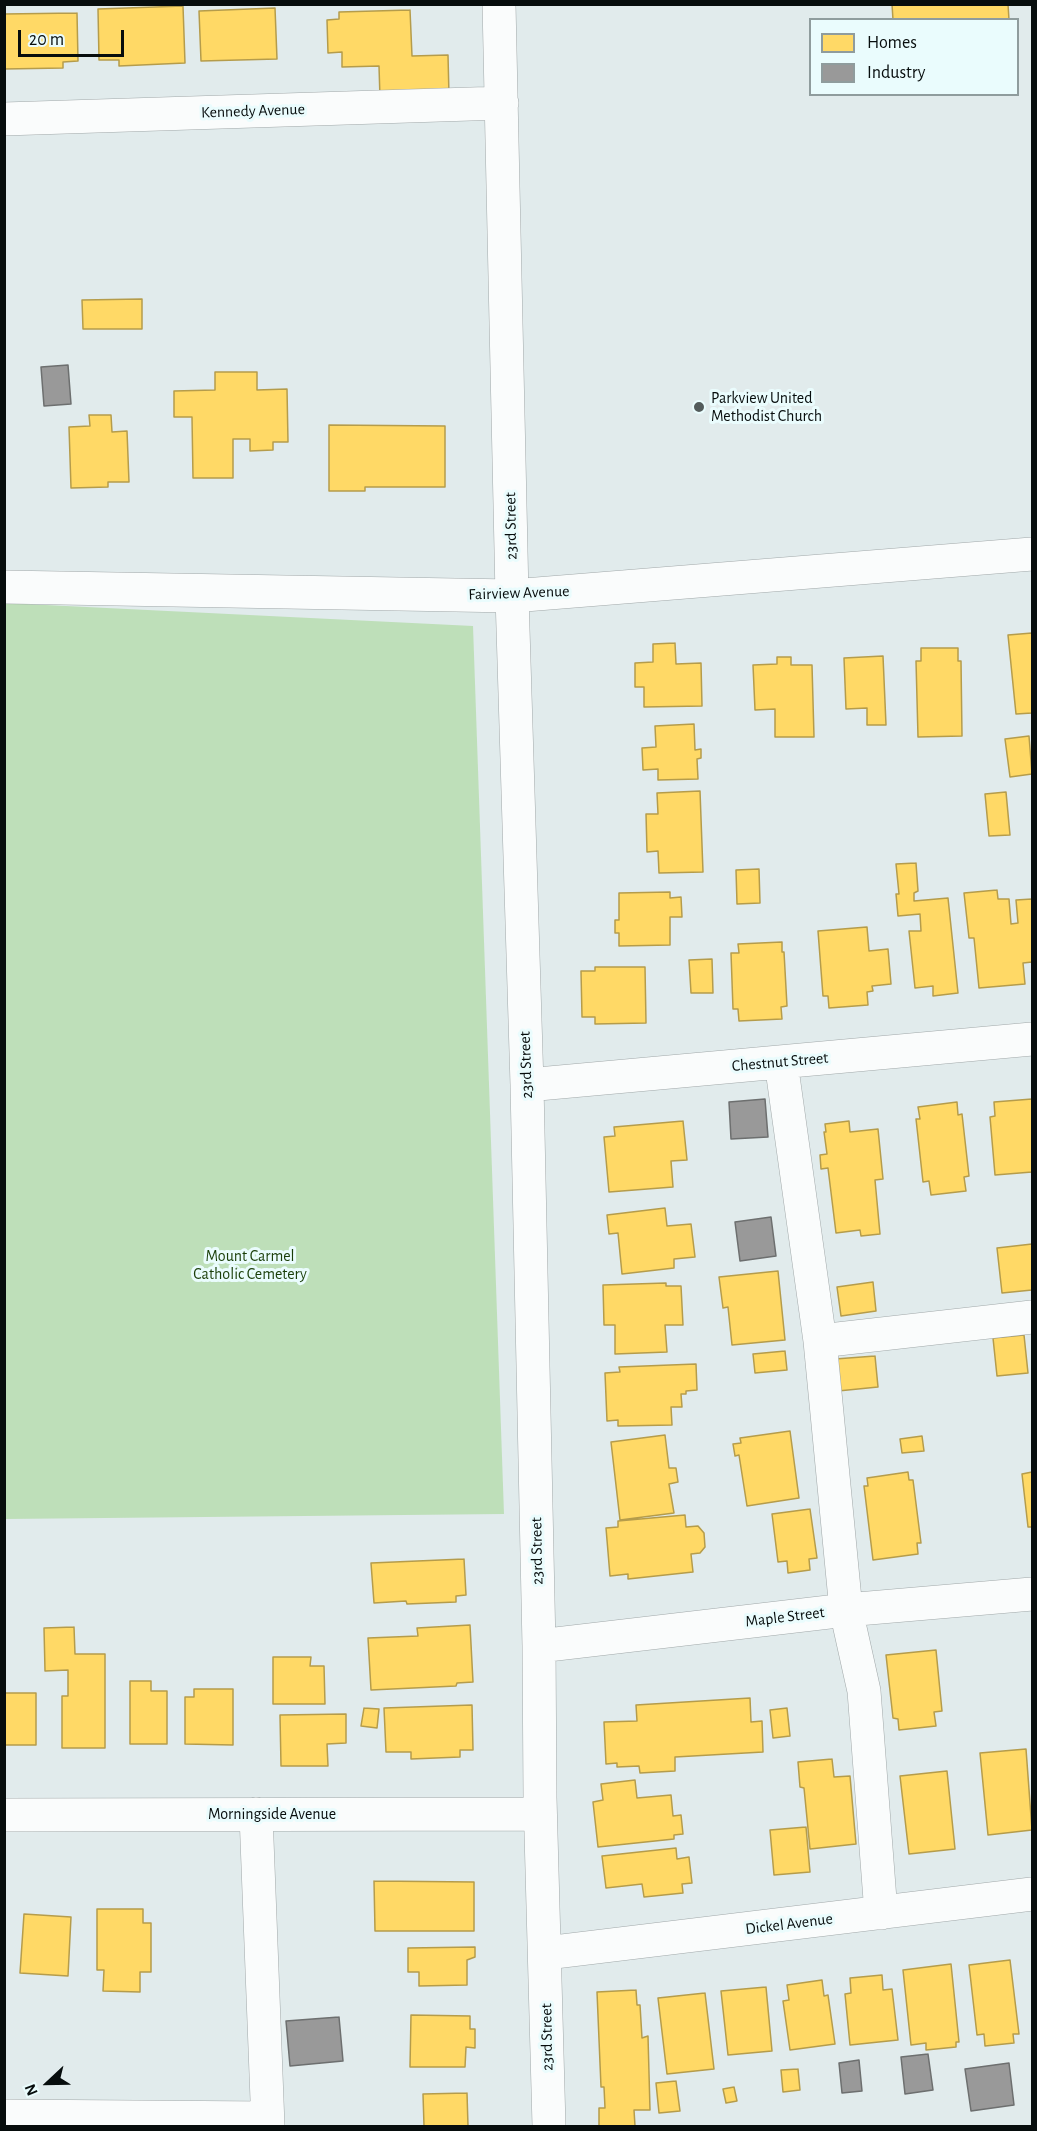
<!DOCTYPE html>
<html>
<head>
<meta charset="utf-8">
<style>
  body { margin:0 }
  #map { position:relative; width:1037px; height:2131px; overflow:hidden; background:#e1ebec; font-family:"Alegreya Sans",sans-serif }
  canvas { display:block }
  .frame { position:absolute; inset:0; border:6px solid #070d0d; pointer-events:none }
  .legend { position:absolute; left:809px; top:18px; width:210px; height:78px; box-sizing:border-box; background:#eafcfd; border:2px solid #8f9c9d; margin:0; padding:8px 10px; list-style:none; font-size:18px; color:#070d0d }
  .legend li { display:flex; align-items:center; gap:12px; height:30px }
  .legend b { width:30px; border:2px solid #8f9c9d }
  .north { position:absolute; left:18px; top:2053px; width:60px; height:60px; -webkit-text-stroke:4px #eafcfd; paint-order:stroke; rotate:248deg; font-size:16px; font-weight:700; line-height:24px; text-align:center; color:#070d0d }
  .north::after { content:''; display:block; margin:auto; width:21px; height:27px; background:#070d0d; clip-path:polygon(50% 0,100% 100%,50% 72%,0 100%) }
  .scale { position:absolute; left:18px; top:30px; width:106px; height:27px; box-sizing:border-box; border:3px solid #070d0d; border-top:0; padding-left:8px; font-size:18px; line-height:21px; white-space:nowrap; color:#070d0d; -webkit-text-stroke:4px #eafcfd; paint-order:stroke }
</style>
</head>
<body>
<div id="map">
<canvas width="1037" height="2131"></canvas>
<div class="frame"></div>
<ul class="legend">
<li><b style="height:16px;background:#ffd966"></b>Homes</li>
<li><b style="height:16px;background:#999"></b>Industry</li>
</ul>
<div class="north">N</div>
<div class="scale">20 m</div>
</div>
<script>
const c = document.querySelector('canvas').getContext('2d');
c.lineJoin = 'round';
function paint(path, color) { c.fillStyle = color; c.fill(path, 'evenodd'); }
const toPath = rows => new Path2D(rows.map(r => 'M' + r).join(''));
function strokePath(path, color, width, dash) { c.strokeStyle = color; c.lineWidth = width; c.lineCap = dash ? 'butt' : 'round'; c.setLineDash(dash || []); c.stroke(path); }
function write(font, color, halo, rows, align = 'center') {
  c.font = font + ' "Alegreya Sans",sans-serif'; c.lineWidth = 6; c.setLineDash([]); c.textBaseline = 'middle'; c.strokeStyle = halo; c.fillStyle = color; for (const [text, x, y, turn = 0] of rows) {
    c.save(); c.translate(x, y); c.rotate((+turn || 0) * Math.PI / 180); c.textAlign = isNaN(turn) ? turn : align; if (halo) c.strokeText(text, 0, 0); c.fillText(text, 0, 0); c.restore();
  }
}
paint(toPath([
  [5,603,473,626,504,1514,5,1519]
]), '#bedfb9');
const homes = toPath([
  [892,4,1008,4,1009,20,893,20,892,4],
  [183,6,185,63,119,66,119,60,99,60,98,9,183,6],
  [275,8,277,59,201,61,199,11,275,8],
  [410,10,412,56,448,55,449,96,380,98,379,66,342,67,342,52,328,53,327,20,339,19,339,12,410,10],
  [77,13,78,61,63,62,63,68,4,69,4,14,77,13],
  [142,299,142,329,83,329,82,300,142,299],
  [215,372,257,372,257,390,287,389,288,442,273,442,273,450,250,451,250,439,233,439,233,478,193,478,192,417,174,417,174,391,215,390,215,372],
  [89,415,111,415,112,432,127,431,129,482,108,482,108,487,71,488,69,427,90,426,89,415],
  [329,425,445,426,445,487,365,487,365,491,329,491,329,425],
  [1032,633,1032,713,1016,714,1008,635,1032,633],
  [675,643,676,664,701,663,702,706,644,707,644,687,635,687,635,663,653,662,653,644,675,643],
  [921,648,958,648,958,661,961,661,962,736,918,737,916,661,921,661,921,648],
  [883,656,886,725,867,725,867,708,846,709,844,658,883,656],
  [777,657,791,657,791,665,812,665,814,737,775,737,775,709,755,710,753,665,777,664,777,657],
  [694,724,695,750,701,749,701,758,697,759,698,779,658,780,658,769,643,770,642,748,656,747,655,726,694,724],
  [1029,736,1032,774,1010,777,1005,739,1029,736],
  [700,791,703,872,659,873,658,851,647,852,646,814,658,814,657,793,700,791],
  [1006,792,1010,835,989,836,985,794,1006,792],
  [916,863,918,891,914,893,914,901,948,898,958,993,933,996,933,986,915,988,909,931,921,931,920,914,898,916,896,894,899,894,896,864,916,863],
  [759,869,760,903,737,904,736,870,759,869],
  [997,890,998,899,1009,899,1011,924,1018,923,1016,900,1032,899,1032,962,1023,963,1025,984,979,988,974,938,969,938,964,893,997,890],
  [670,892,670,898,681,897,682,917,670,917,670,945,619,946,619,933,615,933,615,920,619,920,619,893,670,892],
  [867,927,869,951,888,949,891,984,872,986,873,991,867,992,868,1005,829,1008,828,996,823,996,818,931,867,927],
  [782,942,782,952,784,952,787,1006,781,1007,782,1019,739,1021,738,1009,733,1009,731,953,739,953,738,944,782,942],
  [712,959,713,993,691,993,689,960,712,959],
  [595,967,645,967,646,1023,595,1024,595,1017,582,1017,581,971,595,971,595,967],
  [1032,1099,1032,1172,995,1175,990,1117,995,1116,994,1102,1032,1099],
  [957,1102,958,1115,962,1114,969,1176,964,1177,966,1191,931,1195,929,1181,923,1182,916,1119,920,1119,918,1107,957,1102],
  [683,1121,687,1160,671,1161,673,1187,609,1192,604,1137,615,1136,614,1127,683,1121],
  [849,1121,850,1132,878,1129,883,1179,875,1180,880,1234,861,1236,860,1230,836,1233,828,1168,821,1169,820,1155,827,1154,824,1132,826,1132,825,1124,849,1121],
  [665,1208,667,1226,691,1224,695,1257,674,1259,674,1268,622,1274,618,1233,609,1234,607,1215,665,1208],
  [1032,1244,1032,1290,1002,1293,997,1248,1032,1244],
  [778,1271,785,1340,732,1345,728,1307,723,1308,719,1277,778,1271],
  [873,1282,876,1311,841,1316,837,1287,873,1282],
  [666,1283,666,1286,681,1286,683,1325,665,1325,667,1352,615,1354,615,1325,604,1325,603,1285,666,1283],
  [1024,1335,1028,1373,997,1376,993,1338,1024,1335],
  [785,1351,787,1370,755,1373,753,1354,785,1351],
  [875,1356,878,1387,838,1391,835,1359,875,1356],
  [696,1364,697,1390,686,1391,686,1394,681,1394,682,1407,671,1407,672,1425,618,1426,618,1420,607,1421,605,1373,620,1372,619,1367,696,1364],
  [790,1431,799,1498,747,1506,739,1455,735,1456,733,1444,741,1443,740,1438,790,1431],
  [665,1435,669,1468,676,1468,678,1482,669,1484,674,1513,620,1520,611,1442,665,1435],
  [922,1436,924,1451,902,1453,900,1439,922,1436],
  [908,1472,909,1480,913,1480,921,1543,917,1543,918,1554,873,1560,864,1486,868,1486,867,1478,908,1472],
  [1032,1472,1032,1527,1028,1527,1022,1474,1032,1472],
  [810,1509,817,1558,809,1559,810,1570,788,1573,787,1561,778,1562,772,1514,810,1509],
  [685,1515,686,1527,698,1526,704,1533,705,1547,700,1553,691,1554,693,1572,628,1579,628,1574,610,1576,606,1528,618,1527,618,1521,685,1515],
  [464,1559,466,1595,456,1596,456,1602,407,1604,406,1601,374,1603,371,1563,464,1559],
  [470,1625,473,1682,457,1683,456,1686,371,1690,368,1638,418,1636,417,1628,470,1625],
  [74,1627,75,1654,105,1654,105,1748,62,1748,62,1696,68,1696,68,1670,45,1671,44,1628,74,1627],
  [936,1650,942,1711,934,1712,936,1726,899,1730,898,1719,893,1718,886,1655,936,1650],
  [273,1657,311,1657,310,1666,324,1666,325,1704,273,1704,273,1657],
  [130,1681,151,1681,151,1691,167,1691,167,1744,130,1744,130,1681],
  [194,1689,233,1689,233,1745,185,1744,185,1697,194,1697,194,1689],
  [4,1693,36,1693,36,1745,4,1745,4,1693],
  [750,1698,751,1722,762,1721,763,1752,675,1757,675,1771,640,1773,639,1766,617,1767,617,1763,606,1764,604,1722,637,1721,636,1705,750,1698],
  [472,1705,473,1750,460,1750,460,1757,411,1759,411,1752,386,1752,384,1708,472,1705],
  [364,1708,379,1709,377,1728,361,1726,364,1708],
  [787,1708,790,1736,773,1738,770,1710,787,1708],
  [346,1714,346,1743,327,1744,328,1766,281,1766,280,1715,346,1714],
  [1026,1749,1032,1830,988,1835,980,1753,1026,1749],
  [832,1759,834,1777,850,1776,856,1844,810,1849,804,1788,800,1787,798,1762,832,1759],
  [947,1771,955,1849,909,1854,900,1776,947,1771],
  [635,1780,637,1798,671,1795,673,1816,681,1815,683,1834,674,1835,674,1839,598,1847,593,1802,603,1800,601,1784,635,1780],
  [806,1827,810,1872,774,1875,770,1830,806,1827],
  [676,1848,677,1859,689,1857,692,1883,682,1884,683,1893,644,1897,642,1884,606,1888,602,1856,676,1848],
  [374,1881,474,1882,474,1931,375,1931,374,1881],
  [97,1909,143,1909,143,1923,151,1923,151,1972,140,1972,140,1992,103,1991,104,1970,97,1970,97,1909],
  [24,1914,71,1917,68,1976,20,1973,24,1914],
  [475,1947,475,1957,467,1960,467,1985,419,1986,419,1972,408,1972,408,1948,475,1947],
  [1010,1960,1019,2034,1013,2034,1014,2043,985,2046,984,2034,977,2035,969,1965,1010,1960],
  [951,1964,959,2042,956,2042,956,2047,926,2050,926,2043,911,2045,903,1970,951,1964],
  [882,1975,883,1990,892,1989,898,2040,850,2045,845,1994,851,1993,850,1978,882,1975],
  [822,1980,824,1996,828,1995,835,2044,790,2050,783,2001,789,2000,787,1985,822,1980],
  [766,1987,772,2051,728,2055,721,1991,766,1987],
  [636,1990,637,2005,640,2005,642,2038,648,2036,650,2110,634,2110,635,2126,599,2126,599,2108,605,2108,604,2087,601,2087,597,1992,636,1990],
  [705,1993,714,2069,667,2074,658,1998,705,1993],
  [411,2015,470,2016,470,2029,475,2029,475,2048,466,2047,465,2067,410,2067,411,2015],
  [798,2069,800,2090,783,2092,781,2070,798,2069],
  [676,2081,680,2111,659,2113,656,2083,676,2081],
  [734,2087,737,2101,726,2103,723,2089,734,2087],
  [467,2093,468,2126,424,2126,423,2094,467,2093]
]);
paint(homes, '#ffd966');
strokePath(homes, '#b59c4b', 1.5);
const industry = toPath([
  [68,365,71,404,44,406,41,367,68,365],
  [765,1099,768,1137,731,1139,729,1102,765,1099],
  [771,1217,776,1256,740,1261,735,1222,771,1217],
  [339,2017,343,2061,290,2066,286,2021,339,2017],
  [928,2054,933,2090,905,2094,901,2057,928,2054],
  [859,2060,862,2091,842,2093,839,2063,859,2060],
  [1009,2063,1014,2105,971,2111,965,2069,1009,2063]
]);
paint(industry, '#999');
strokePath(industry, '#6d6f6f', 1.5);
const minor = toPath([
  [499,4,512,596,527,1085,539,1646,540,1797,549,2126],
  [4,119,502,103],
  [4,587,512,596,1032,554],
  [781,1062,820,1341,846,1610,864,1691,881,1913],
  [527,1085,1032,1039],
  [820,1341,1032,1317],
  [539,1646,846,1610,1032,1594],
  [256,1814,268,2126],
  [4,1815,540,1814],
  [546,1953,1032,1894],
  [4,2116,267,2118]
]);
strokePath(minor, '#a1a8a9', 34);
strokePath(minor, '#fafcfc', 33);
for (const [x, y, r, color] of [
  [699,407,6,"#535b5b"]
]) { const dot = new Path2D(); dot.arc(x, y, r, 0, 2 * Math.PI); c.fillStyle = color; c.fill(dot); strokePath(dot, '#eafcfd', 2); }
write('16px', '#070d0d', '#eafcfd', [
  ["Kennedy Avenue",253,111,-2],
  ["23rd Street",511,526,-91],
  ["Fairview Avenue",519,593,-2],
  ["Chestnut Street",780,1062,-5],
  ["23rd Street",526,1065,-92],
  ["23rd Street",537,1551,-91],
  ["Maple Street",785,1617,-7],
  ["Morningside Avenue",272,1814],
  ["Dickel Avenue",789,1924,-7],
  ["23rd Street",547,2037,-91]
]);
write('16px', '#070d0d', '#eafcfd', [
  ["Parkview United",711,398],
  ["Methodist Church",711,416]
], 'left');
write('16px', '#1a3e08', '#eafcfd', [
  ["Mount Carmel",250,1256],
  ["Catholic Cemetery",250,1274]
]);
</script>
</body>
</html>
